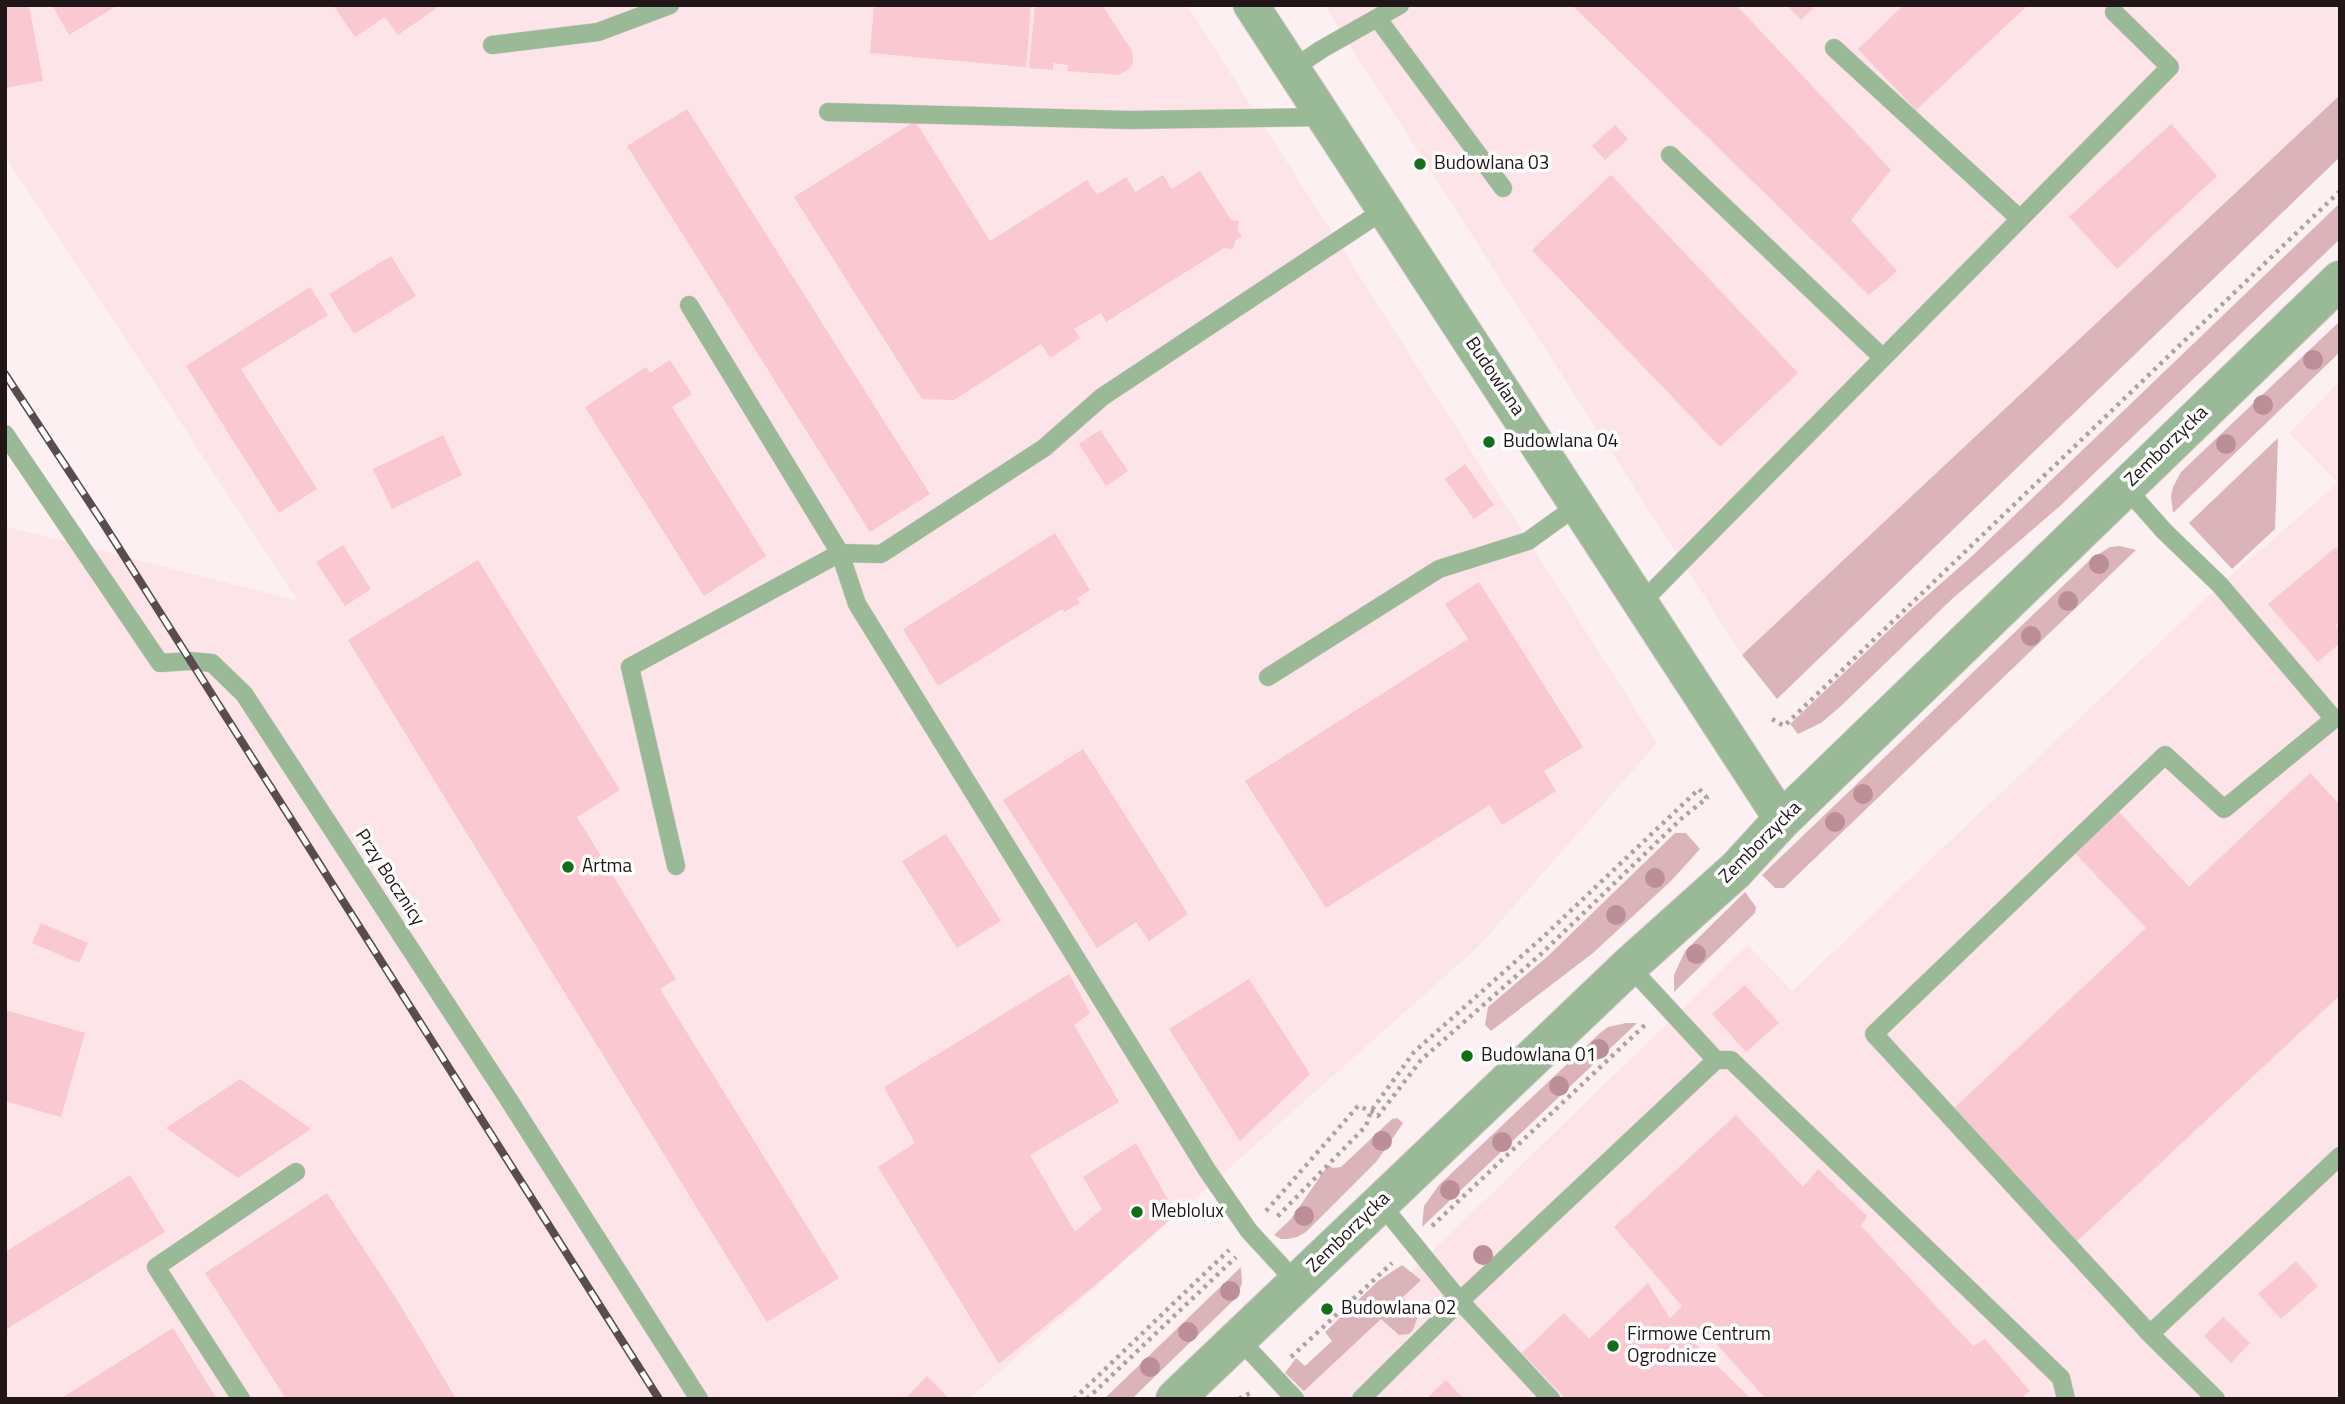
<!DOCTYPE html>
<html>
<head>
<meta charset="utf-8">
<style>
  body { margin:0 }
  #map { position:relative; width:2345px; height:1404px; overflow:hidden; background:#fdf0f2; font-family:"Titillium Web",sans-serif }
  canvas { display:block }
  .frame { position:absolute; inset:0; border:7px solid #201517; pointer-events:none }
</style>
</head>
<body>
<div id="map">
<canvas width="2345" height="1404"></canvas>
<div class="frame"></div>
</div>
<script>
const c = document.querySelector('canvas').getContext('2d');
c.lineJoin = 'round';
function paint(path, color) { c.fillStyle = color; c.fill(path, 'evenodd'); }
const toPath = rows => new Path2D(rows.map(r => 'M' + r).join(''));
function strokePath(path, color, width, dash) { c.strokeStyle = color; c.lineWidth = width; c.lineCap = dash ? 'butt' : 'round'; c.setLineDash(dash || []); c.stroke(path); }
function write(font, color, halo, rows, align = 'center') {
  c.font = font + ' "Titillium Web",sans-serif'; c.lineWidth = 7; c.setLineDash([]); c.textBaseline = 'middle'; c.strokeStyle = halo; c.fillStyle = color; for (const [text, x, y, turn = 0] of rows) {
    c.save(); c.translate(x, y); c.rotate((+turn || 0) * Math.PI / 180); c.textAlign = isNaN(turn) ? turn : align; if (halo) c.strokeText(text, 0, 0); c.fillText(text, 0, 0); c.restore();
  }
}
paint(toPath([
  [5,5,1187,5,1657,743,1478,947,969,1399,5,1399,5,526,298,601,5,156],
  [1324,5,2340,5,2340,95,1742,655],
  [2340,381,2340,1399,1280,1399,1748,945,1792,991,2220,585,2338,483,2289,433]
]), '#fde4e8');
paint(toPath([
  [2340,95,2340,157,1777,699,1742,655],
  [2340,203,2340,239,2060,506,1952,599,1841,706,1821,723,1798,734,1790,724,1906,614,1971,557],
  [2340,321,2340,352,2173,513,2171,496,2173,487,2181,472],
  [2278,438,2275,529,2232,569,2189,523],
  [2120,546,2136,550,1784,888,1775,888,1762,875,2091,559,2110,547],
  [1675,833,1686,833,1700,849,1671,881,1593,953,1491,1031,1485,1025,1488,1007,1548,956],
  [1745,892,1756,907,1755,913,1674,992,1674,975,1685,951],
  [1626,1023,1637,1023,1422,1227,1424,1206,1439,1185,1600,1033,1608,1027],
  [1397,1118,1403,1123,1377,1161,1306,1232,1297,1237,1288,1239,1281,1239,1274,1235,1291,1219,1328,1165,1333,1168,1341,1167,1392,1119],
  [1402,1265,1421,1280,1403,1297,1416,1313,1417,1319,1413,1330,1409,1334,1399,1335,1381,1319,1304,1391,1285,1373,1296,1358,1305,1366,1332,1341,1325,1332,1378,1281],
  [1241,1267,1242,1283,1237,1297,1141,1390,1132,1399,1104,1399]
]), '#dbb4ba');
paint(toPath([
  [5,5,29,5,43,81,5,88],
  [52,5,118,5,69,35],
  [333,5,441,5,398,35,385,17,355,37],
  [874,5,1031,5,1026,67,870,53],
  [1035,5,1102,5,1132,51,1133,63,1129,69,1119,75,1067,71,1068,65,1053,63,1053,70,1029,68],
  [1572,5,1736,5,1891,170,1851,220,1897,271,1869,295],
  [1787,5,1816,5,1801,20],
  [1904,5,2028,5,1916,110,1858,49],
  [687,109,930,494,870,532,627,146],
  [915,121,990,241,1087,180,1097,195,1126,177,1135,192,1163,175,1172,189,1200,171,1231,220,1239,221,1237,230,1242,236,1235,241,1233,249,1224,248,1106,322,1101,313,1074,329,1080,338,1050,358,1041,344,954,400,922,399,794,197],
  [2171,124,2217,176,2117,269,2069,217],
  [1615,125,1628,139,1605,160,1592,146],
  [1611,175,1798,373,1720,447,1532,250],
  [391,256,416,296,354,334,329,294],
  [310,287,328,315,241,369,317,489,279,513,186,366],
  [670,360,692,394,672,407,766,556,704,596,585,407,646,367,650,373],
  [1100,430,1128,471,1106,486,1079,444],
  [443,435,462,475,392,509,373,469],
  [1465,464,1494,505,1474,519,1445,479],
  [1055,533,1090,590,1077,598,1080,603,1064,612,1062,609,938,686,903,629],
  [343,545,371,589,345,606,316,562],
  [2336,547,2340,552,2340,622,2336,626,2340,630,2340,643,2318,662,2268,604],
  [478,560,620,790,577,817,676,979,660,989,839,1278,767,1322,348,640],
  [1479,582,1583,747,1544,771,1556,791,1502,825,1490,805,1326,908,1245,781,1468,639,1445,604],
  [1083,749,1188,914,1149,941,1136,922,1097,948,1003,800],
  [2310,773,2340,805,2340,995,2076,1242,1952,1110,2146,928,2075,853,2119,812,2189,887],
  [946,834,1001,921,957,948,902,861],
  [41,923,88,943,79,963,32,943],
  [1069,974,1090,1013,1074,1025,1119,1102,1030,1155,1075,1232,1102,1209,1083,1177,1136,1143,1176,1214,1106,1276,999,1364,878,1167,915,1143,884,1087],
  [1249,979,1310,1074,1240,1141,1169,1029],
  [1745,985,1779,1023,1746,1052,1712,1014],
  [5,1010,85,1033,61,1117,5,1101],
  [240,1079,311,1129,238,1178,166,1128],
  [1736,1115,1803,1187,1818,1169,1867,1216,1861,1226,1973,1346,1985,1339,2030,1391,2020,1399,1766,1399,1702,1328,1688,1337,1751,1399,1566,1399,1522,1353,1564,1313,1589,1339,1648,1283,1670,1319,1682,1306,1614,1227],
  [130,1175,165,1232,5,1330,5,1252],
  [327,1193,399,1303,456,1399,286,1399,205,1273],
  [2296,1261,2318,1286,2281,1319,2258,1294],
  [2223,1317,2250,1343,2231,1363,2204,1336],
  [173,1328,217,1399,60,1399],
  [927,1376,950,1399,905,1399],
  [1446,1380,1464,1399,1426,1399]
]), '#fac8d0');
const service = toPath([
  [1378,19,1503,188],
  [492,45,598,32,670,5],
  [1834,48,2020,219],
  [1292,69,1322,49,1400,5],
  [828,112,1130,120,1324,117],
  [689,305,840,553,857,604,1207,1170,1249,1231,1297,1283],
  [1883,358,2170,67,2114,12],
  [5,434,160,663,190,661,212,663,244,694,507,1097,699,1399],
  [2125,487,2164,531,2220,585,2334,719,2224,809,2165,755,1874,1034,2150,1334],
  [1642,602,1883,358,1670,155],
  [1268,677,1439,569,1528,541,1578,505],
  [676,866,630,667,840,553,881,554,1044,448,1102,397,1384,210],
  [1716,1060,1731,1060,2061,1378,2066,1399],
  [1380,1203,1460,1301,1716,1060,1629,966],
  [1239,1339,1295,1399],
  [241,1399,156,1267,296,1172],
  [1361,1399,1460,1301,1551,1399],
  [2216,1399,2150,1334,2340,1156]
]);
const minor = toPath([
  [1251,5,1782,820]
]);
const tertiary = toPath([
  [1175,1399,1629,966,1736,870,1782,820,2340,280]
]);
strokePath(service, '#dacdcf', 19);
strokePath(minor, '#dacdcf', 37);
strokePath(tertiary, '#dacdcf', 40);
strokePath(toPath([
  [1772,719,1784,726,2340,191],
  [1266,1211,1358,1106,1371,1111,1378,1116,1421,1060,1541,954,1682,818,1707,798,1699,789,1543,937,1414,1052,1371,1111,1366,1126,1275,1219],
  [1432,1226,1647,1023],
  [1291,1357,1392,1263],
  [1074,1399,1229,1250],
  [1087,1399,1236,1257],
  [1239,1399,1250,1393]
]), '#aea2a4', 4.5, [3.5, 5]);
strokePath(service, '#99b997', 18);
strokePath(minor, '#99b997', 35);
strokePath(tertiary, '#99b997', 38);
const rail = toPath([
  [5,374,105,526,659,1399]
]);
strokePath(rail, '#584c4e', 8);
strokePath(rail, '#fff', 5, [16]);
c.fillStyle = '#bc8e97';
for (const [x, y] of [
  [2313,360],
  [2263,405],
  [2226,444],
  [2099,564],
  [2068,601],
  [2031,636],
  [1863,794],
  [1835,822],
  [1655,878],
  [1616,915],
  [1696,954],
  [1599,1049],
  [1559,1086],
  [1382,1141],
  [1502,1142],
  [1450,1190],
  [1304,1216],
  [1483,1255],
  [1230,1291],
  [1188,1332],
  [1150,1367]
]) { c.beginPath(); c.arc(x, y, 10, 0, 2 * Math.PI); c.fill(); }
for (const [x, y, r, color] of [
  [1420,164,7,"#136e19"],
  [1489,442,7,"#136e19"],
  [568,867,7,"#136e19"],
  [1467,1056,7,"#136e19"],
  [1137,1212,7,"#136e19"],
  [1327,1309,7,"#136e19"],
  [1613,1346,7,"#136e19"]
]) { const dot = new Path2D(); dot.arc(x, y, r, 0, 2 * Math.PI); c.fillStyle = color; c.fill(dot); strokePath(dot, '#fff', 2.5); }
write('19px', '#201517', '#fff', [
  ["Budowlana 03",1434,164],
  ["Budowlana 04",1503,442],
  ["Artma",582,867],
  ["Budowlana 01",1481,1056],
  ["Meblolux",1151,1212],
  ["Budowlana 02",1341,1309],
  ["Firmowe Centrum",1627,1335],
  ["Ogrodnicze",1627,1357]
], 'left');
write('19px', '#201517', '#fff', [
  ["Budowlana",1494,377,56],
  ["Zemborzycka",2167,447,-44],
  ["Zemborzycka",1761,843,-45],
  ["Przy Bocznicy",389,878,57],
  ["Zemborzycka",1349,1233,-44]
]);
</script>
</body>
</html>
